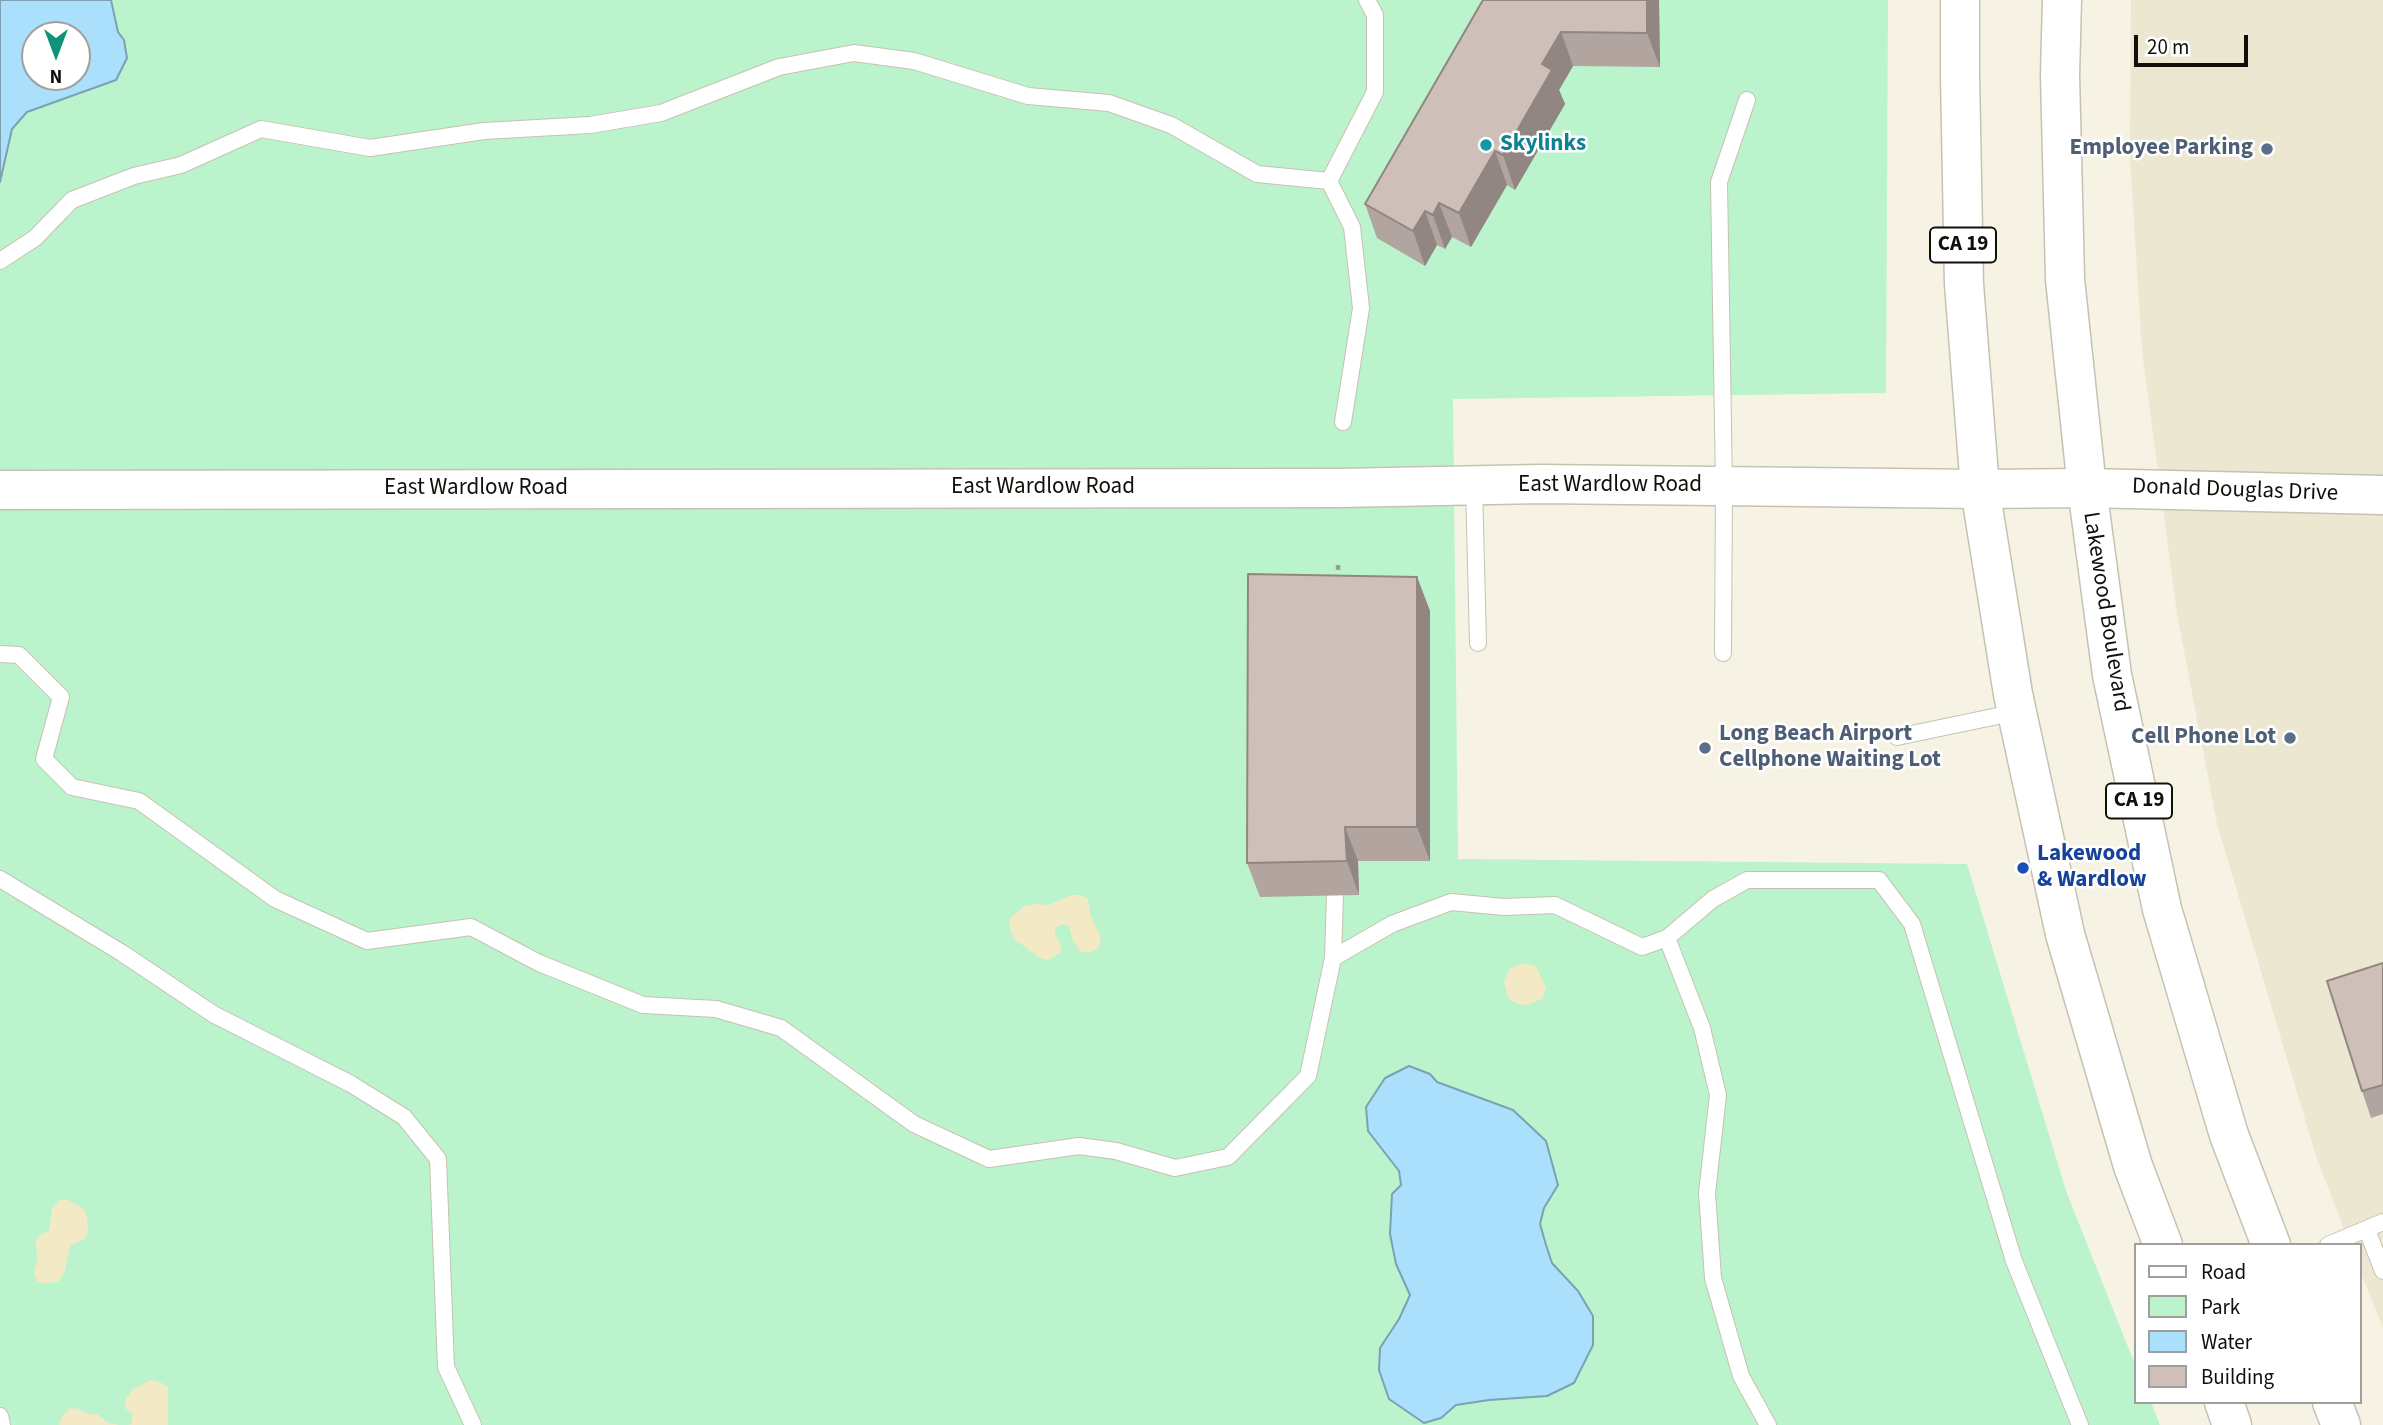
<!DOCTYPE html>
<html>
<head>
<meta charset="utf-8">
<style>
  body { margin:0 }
  #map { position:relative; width:2383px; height:1425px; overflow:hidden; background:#f6f3e4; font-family:"Source Sans 3",sans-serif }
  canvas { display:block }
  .legend { position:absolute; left:2134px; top:1243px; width:228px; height:161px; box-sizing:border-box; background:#fff; border:2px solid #9f9f9d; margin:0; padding:9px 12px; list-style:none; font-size:21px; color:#100f0a }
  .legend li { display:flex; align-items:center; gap:14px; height:35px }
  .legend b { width:35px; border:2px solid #9f9f9d }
  .north { position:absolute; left:21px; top:21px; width:70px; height:70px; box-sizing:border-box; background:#fff; border:2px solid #9f9f9d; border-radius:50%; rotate:180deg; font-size:19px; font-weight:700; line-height:28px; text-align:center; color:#100f0a }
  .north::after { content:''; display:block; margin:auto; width:24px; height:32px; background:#0f927a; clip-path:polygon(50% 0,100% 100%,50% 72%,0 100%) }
  .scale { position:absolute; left:2134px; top:35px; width:114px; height:32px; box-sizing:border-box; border:4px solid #100f0a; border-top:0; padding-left:9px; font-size:21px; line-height:24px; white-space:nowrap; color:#100f0a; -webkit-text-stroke:5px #fff; paint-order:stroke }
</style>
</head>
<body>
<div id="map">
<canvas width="2383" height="1425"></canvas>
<ul class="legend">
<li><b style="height:9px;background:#fff"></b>Road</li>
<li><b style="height:19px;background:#bbf4cc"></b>Park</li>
<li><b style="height:19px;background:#aae0fc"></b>Water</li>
<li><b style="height:19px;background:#cfbfb9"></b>Building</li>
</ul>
<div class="north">N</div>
<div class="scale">20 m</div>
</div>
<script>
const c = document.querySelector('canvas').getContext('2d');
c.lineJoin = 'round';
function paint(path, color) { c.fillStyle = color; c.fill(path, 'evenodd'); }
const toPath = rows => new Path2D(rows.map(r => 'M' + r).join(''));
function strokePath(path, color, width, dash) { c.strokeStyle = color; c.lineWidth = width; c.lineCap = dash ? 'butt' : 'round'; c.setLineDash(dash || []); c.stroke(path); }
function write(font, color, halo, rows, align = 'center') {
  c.font = font + ' "Source Sans 3",sans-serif'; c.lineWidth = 5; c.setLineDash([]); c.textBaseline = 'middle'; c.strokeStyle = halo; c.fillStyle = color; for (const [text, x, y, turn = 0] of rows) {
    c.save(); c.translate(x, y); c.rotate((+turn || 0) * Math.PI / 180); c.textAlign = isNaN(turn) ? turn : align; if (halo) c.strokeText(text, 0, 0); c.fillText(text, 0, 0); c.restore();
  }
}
paint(toPath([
  [2131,0,2383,0,2383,1328,2360,1271,2360,1245,2350,1245,2316,1156,2217,824,2177,614,2142,351,2130,158]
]), '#ebe7d0');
paint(toPath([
  [0,0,1888,0,1886,393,1453,399,1458,859,1967,864,2066,1191,2136,1367,2136,1402,2151,1402,2160,1425,0,1425],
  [35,35,77,35,77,77,35,77]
]), '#bbf4cc');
paint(toPath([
  [1071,895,1081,895,1088,899,1090,914,1101,938,1099,946,1095,950,1088,953,1080,951,1072,939,1069,927,1064,924,1056,927,1054,931,1061,946,1061,952,1048,960,1040,958,1013,938,1009,922,1010,918,1024,906,1037,904,1049,905],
  [1525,963,1536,966,1546,988,1542,999,1527,1005,1517,1004,1508,998,1504,982,1510,968],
  [66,1199,84,1209,87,1217,88,1232,84,1239,70,1246,65,1271,58,1282,42,1283,37,1281,34,1273,37,1260,36,1240,40,1235,49,1231,52,1209,60,1200],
  [151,1380,162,1383,168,1387,168,1425,128,1425,131,1424,133,1414,126,1409,125,1400,133,1389],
  [76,1408,89,1414,97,1414,107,1422,119,1425,59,1425,61,1418,69,1409]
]), '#f3e9c4');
const water = toPath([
  [0,0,111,0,118,32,124,40,127,58,116,80,27,112,12,129,0,182,0,0],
  [35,35,77,35,77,77,35,77,35,35],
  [1409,1066,1430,1074,1437,1082,1513,1110,1546,1141,1558,1185,1544,1208,1540,1224,1546,1245,1552,1263,1578,1291,1593,1316,1593,1345,1574,1383,1547,1396,1489,1400,1456,1405,1441,1418,1424,1423,1389,1399,1379,1370,1380,1348,1399,1319,1410,1295,1396,1264,1390,1234,1392,1194,1401,1185,1399,1171,1368,1131,1366,1107,1385,1078,1409,1066]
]);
paint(water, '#aae0fc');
strokePath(water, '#7ca1b3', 2);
const lane = toPath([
  [1329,181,1375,92,1375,15,1367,0],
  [0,261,35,238,72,200,134,176,181,165,261,129,370,148,484,131,590,125,661,113,779,67,854,53,914,61,1028,96,1109,103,1171,125,1257,174,1329,181,1352,227,1361,308,1343,422],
  [1474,486,1478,643],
  [1723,653,1724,486,1719,182,1747,100],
  [0,654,19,655,61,697,44,759,72,787,139,801,275,899,367,941,471,927,539,963,643,1005,716,1009,781,1028,914,1124,989,1159,1079,1146,1116,1151,1175,1168,1228,1157,1308,1076,1333,958,1335,895],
  [1897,737,2017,712],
  [0,879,122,953,213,1014,351,1084,404,1117,438,1159,446,1367,473,1425],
  [1667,938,1702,1028,1718,1095,1707,1193,1713,1278,1741,1376,1768,1425],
  [1333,958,1392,924,1451,902,1504,907,1555,905,1642,947,1667,938,1713,899,1747,880,1879,880,1912,924,2014,1261,2080,1425],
  [2367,1230,2383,1271],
  [2328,1245,2383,1222],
  [0,1416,2,1425]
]);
const secondary = toPath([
  [0,490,1340,488,1540,484,1980,489,2087,488,2383,495]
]);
const primary = toPath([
  [1960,0,1960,76,1964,284,1980,489,2013,694,2065,934,2133,1166,2163,1245],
  [2062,0,2060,75,2065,279,2087,488,2112,675,2162,909,2229,1135,2271,1245],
  [2224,1402,2232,1425],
  [2332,1402,2341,1425]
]);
strokePath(lane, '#c5c2b3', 18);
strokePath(secondary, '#c5c2b3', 41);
strokePath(primary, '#c5c2b3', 41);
strokePath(toPath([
  [1338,565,1338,579]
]), '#9f9d92', 4.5, [5, 5]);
strokePath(lane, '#fff', 16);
strokePath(secondary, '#fff', 38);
strokePath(primary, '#fff', 38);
paint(toPath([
  [1483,0,1659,0,1660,67,1573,66,1559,90,1565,104,1515,190,1507,185,1471,247,1452,237,1445,249,1437,245,1425,266,1377,238,1365,204],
  [1417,577,1430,611,1430,861,1358,861,1359,895,1260,897,1247,863],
  [2383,963,2383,1114,2371,1118,2362,1091]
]), '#b2a49f');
paint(toPath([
  [1647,0,1659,0,1660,67,1647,33],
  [1561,32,1573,66,1559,90,1565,104,1515,190,1503,155,1542,64],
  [1495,151,1507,185,1471,247,1459,213],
  [1439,203,1452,237,1445,249,1433,215],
  [1425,211,1437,245,1425,266,1413,231],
  [1417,577,1430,611,1430,861,1417,827],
  [1345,827,1358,861,1359,895,1347,861]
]), '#918682');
const building = toPath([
  [1483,0,1647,0,1647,33,1561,32,1542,64,1552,70,1503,155,1495,151,1459,213,1439,203,1433,215,1425,211,1413,231,1365,204,1483,0],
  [1248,574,1417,577,1417,827,1345,827,1347,861,1247,863,1248,574],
  [2383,963,2383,1085,2362,1091,2327,981,2383,963]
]);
paint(building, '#cfbfb9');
strokePath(building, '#918682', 2);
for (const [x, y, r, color] of [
  [1486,145,7,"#0f9aa8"],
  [2267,149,7,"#5c6f8a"],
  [2290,738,7,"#5c6f8a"],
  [1705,748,7,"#5c6f8a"],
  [2023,868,7,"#1a4fb4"]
]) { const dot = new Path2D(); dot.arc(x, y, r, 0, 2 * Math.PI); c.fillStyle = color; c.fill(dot); strokePath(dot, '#fff', 2.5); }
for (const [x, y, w] of [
  [1963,245,66],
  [2139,801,66]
]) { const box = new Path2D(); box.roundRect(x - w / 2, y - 17.5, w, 35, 5); c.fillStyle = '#fff'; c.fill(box); strokePath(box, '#100f0a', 2); }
write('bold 21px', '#100f0a', null, [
  ["CA 19",1963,245],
  ["CA 19",2139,801]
]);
write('bold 23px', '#0d838f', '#fff', [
  ["Skylinks",1500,145]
], 'left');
write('bold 23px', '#4e5e75', '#fff', [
  ["Employee Parking",2253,149],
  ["Long Beach Airport",1719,735,"left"],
  ["Cellphone Waiting Lot",1719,761,"left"],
  ["Cell Phone Lot",2276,738]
], 'right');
write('23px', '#100f0a', '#fff', [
  ["East Wardlow Road",1610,486],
  ["East Wardlow Road",1043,488],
  ["East Wardlow Road",476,489],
  ["Donald Douglas Drive",2235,491,2],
  ["Lakewood Boulevard",2105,612,81]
]);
write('bold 23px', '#164399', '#fff', [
  ["Lakewood",2037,855],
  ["& Wardlow",2037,881]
], 'left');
</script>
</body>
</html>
